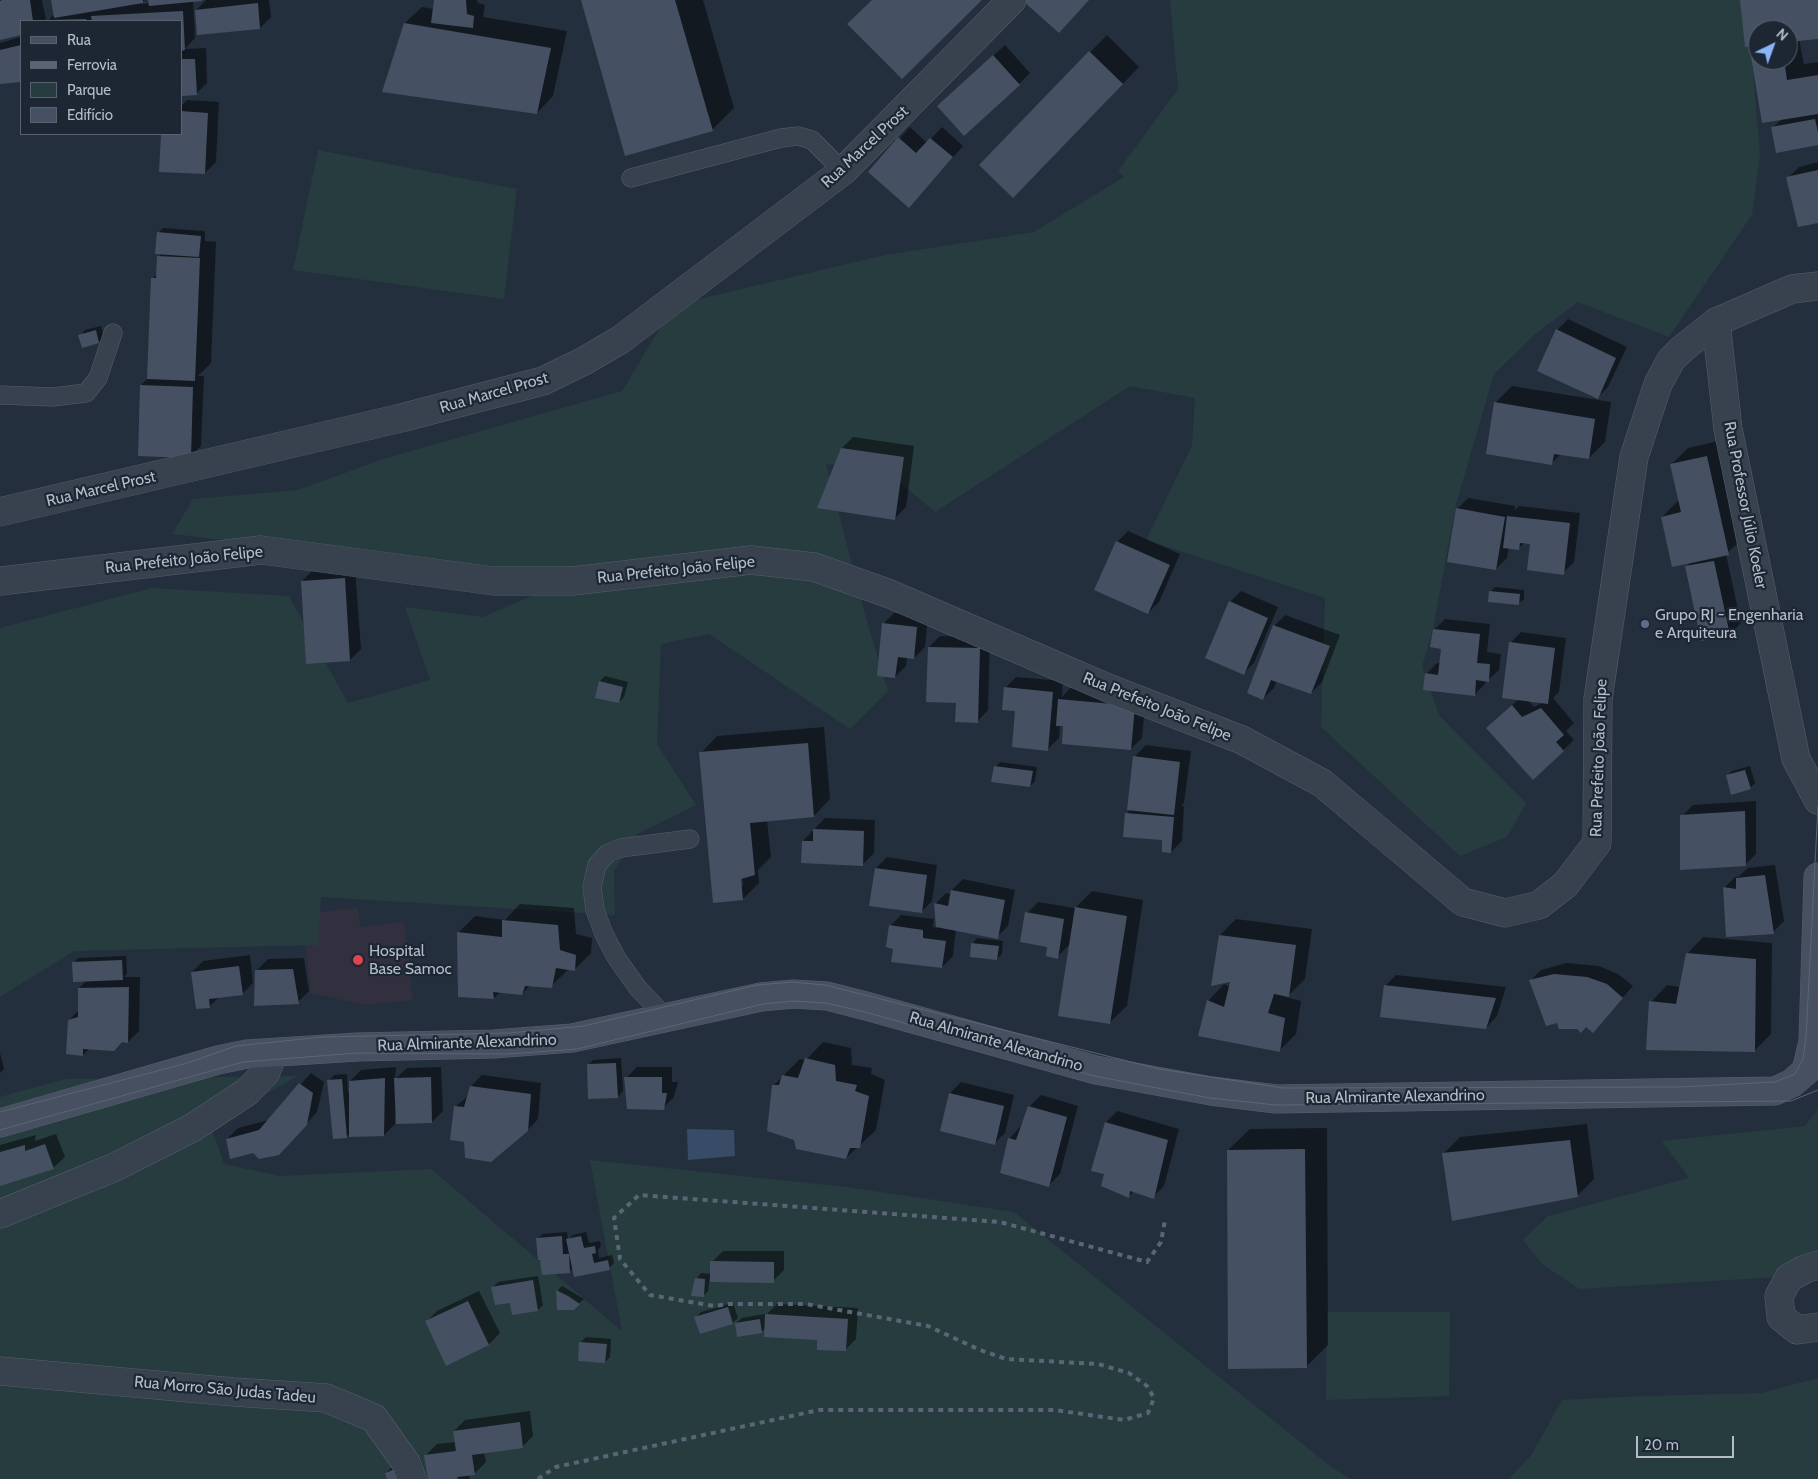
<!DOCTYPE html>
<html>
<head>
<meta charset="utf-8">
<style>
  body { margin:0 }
  #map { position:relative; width:1818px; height:1479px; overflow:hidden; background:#242f3e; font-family:Cabin,sans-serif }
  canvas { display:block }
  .legend { position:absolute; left:20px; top:20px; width:162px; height:115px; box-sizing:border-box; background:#1d2633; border:1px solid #59626f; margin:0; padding:6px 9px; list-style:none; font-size:15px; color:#b4bcc9 }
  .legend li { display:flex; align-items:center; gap:10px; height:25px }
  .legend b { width:25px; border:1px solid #59626f }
  .north { position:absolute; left:1748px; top:20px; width:50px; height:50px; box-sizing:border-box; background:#1d2633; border:1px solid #59626f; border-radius:50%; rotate:42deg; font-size:14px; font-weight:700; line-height:20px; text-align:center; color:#b4bcc9 }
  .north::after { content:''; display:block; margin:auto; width:18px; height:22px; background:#8ab4f8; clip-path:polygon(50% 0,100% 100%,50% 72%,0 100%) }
  .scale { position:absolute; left:1636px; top:1436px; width:98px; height:22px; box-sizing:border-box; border:2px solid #b4bcc9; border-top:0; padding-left:6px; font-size:15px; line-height:18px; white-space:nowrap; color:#b4bcc9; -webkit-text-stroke:4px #1d2633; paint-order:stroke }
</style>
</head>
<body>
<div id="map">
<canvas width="1818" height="1479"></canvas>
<ul class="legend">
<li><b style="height:6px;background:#465061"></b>Rua</li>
<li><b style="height:6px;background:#5a6575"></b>Ferrovia</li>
<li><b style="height:14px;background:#263c3f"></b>Parque</li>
<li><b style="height:14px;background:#455162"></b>Edifício</li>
</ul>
<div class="north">N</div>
<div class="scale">20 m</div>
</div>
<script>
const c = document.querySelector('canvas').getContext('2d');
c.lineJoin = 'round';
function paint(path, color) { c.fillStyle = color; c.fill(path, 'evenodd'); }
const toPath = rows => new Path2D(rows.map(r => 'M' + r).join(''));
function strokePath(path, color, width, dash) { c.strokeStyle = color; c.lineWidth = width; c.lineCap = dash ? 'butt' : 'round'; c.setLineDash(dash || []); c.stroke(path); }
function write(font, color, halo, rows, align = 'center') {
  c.font = font + ' Cabin,sans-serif'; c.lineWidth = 4.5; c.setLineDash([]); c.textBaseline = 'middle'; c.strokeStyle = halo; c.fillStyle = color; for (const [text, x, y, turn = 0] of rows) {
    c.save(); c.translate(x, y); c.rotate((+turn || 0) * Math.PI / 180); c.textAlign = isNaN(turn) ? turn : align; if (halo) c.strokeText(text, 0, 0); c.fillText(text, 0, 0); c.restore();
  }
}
paint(toPath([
  [358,908,360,927,404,922,413,1000,364,1005,311,993,302,914]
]), '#32303f');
paint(toPath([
  [1170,0,1747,0,1760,155,1752,215,1669,337,1578,302,1534,335,1494,374,1456,504,1433,629,1422,667,1439,715,1526,803,1507,837,1460,856,1321,727,1325,598,1146,540,1192,446,1195,398,1130,386,935,512,885,470,826,464,867,622,888,691,850,729,709,634,661,644,657,744,696,805,637,834,614,871,615,915,321,897,318,945,74,951,0,997,0,628,152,588,289,596,348,703,430,680,405,607,483,617,570,579,172,534,193,499,298,490,383,459,622,391,674,305,885,255,1034,232,1124,177,1118,171,1178,89],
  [318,150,517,189,504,299,293,270],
  [297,1076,211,1126,224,1164,280,1176,431,1169,622,1331,590,1160,847,1187,1014,1212,1330,1466,1350,1479,0,1479,0,1097,65,1079],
  [1818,1109,1818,1279,1794,1276,1580,1289,1543,1265,1523,1240,1548,1216,1689,1178,1662,1141,1805,1126],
  [1327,1312,1450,1312,1449,1396,1326,1400],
  [1818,1378,1818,1479,1509,1479,1532,1454,1562,1400,1643,1396,1761,1393]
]), '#263c3f');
paint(toPath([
  [687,1129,734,1130,735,1156,688,1160]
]), '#394c67');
paint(toPath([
  [0,0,42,0,46,19,44,21,21,21,21,34,0,38],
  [53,0,145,0,141,4,150,3,150,0,204,0,193,1,195,38,185,49,206,48,207,83,196,94,181,95,181,21,48,21,55,13],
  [206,0,269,0,271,17,260,28,195,11],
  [435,0,477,0,478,3,485,5,483,17,567,31,553,96,537,113,405,23,422,7,434,9],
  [582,0,703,0,734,108,712,130],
  [1741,0,1818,0,1818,37,1799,39,1804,64,1818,62,1818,144,1773,127,1782,119,1753,58,1758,53,1758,60,1788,60,1788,30,1758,30,1758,44],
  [1107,35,1139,67,1030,180,980,165],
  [21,37,21,81,0,83,0,43],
  [1005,45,1030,73,1019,84,949,96],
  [187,100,219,102,216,162,205,173,162,134,181,134,181,106],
  [910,127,927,143,942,127,963,146,920,195,869,172],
  [1818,162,1818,221,1788,178,1799,167],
  [163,228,205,231,205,241,216,242,211,363,198,376,204,376,201,446,190,457,141,385,148,378,152,279,158,273,158,257,162,253,158,233],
  [1568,319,1627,347,1608,387,1597,398,1557,330],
  [101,326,104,337,99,342,80,336,85,330],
  [1512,386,1611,402,1605,442,1589,458,1561,454,1552,463,1495,403],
  [853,437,914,446,906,507,895,518,842,448],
  [1723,440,1745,537,1726,554,1741,623,1730,634,1686,567,1691,562,1662,517,1679,500,1671,465,1688,448],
  [1468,498,1515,506,1515,510,1519,506,1580,513,1574,562,1563,573,1531,543,1525,542,1519,548,1509,547,1507,558,1496,569,1457,509],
  [1128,531,1180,554,1159,602,1148,613,1117,542],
  [355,568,361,649,350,660,302,581,313,570],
  [1495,587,1524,590,1524,599,1518,604,1490,592],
  [1241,591,1278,607,1254,663,1243,674,1230,602],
  [894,613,928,616,925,647,914,658,907,657,906,666,895,677,883,624],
  [1285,615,1340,635,1322,682,1311,693,1277,680,1274,688,1263,699,1274,626],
  [1445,619,1490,624,1487,652,1501,654,1499,670,1488,680,1486,680,1485,684,1474,695,1426,674,1437,663,1441,663,1442,648,1434,630],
  [1521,632,1566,638,1559,692,1553,698,1574,723,1566,731,1574,740,1533,778,1499,717,1519,699,1510,643],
  [1528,700,1543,702,1534,707],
  [940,636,990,638,988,710,977,722,957,702,929,647],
  [605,676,628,682,624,697,619,702,600,681],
  [1016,677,1063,681,1062,697,1070,688,1146,695,1142,738,1131,749,1060,725,1059,738,1048,749,1016,710,1005,688],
  [824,727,830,799,814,816,767,820,771,857,758,870,759,883,743,899,701,753,717,736],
  [740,873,742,873,743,886,741,886],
  [1146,745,1191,751,1184,803,1181,806,1184,806,1182,841,1171,852,1164,839,1126,814,1131,809,1135,756],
  [1000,762,1037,767,1035,781,1030,786,995,767],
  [1750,766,1755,783,1750,788,1727,776,1732,771],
  [1756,801,1756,854,1745,865,1682,816,1693,805],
  [825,818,875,820,874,853,863,864,803,841],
  [887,857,937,865,932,901,921,912,876,868],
  [1775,865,1784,921,1773,932,1724,888,1735,877,1738,877,1748,868],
  [963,879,1015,890,1008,926,997,937,956,929,953,956,942,967,894,949,890,926,901,915,934,919,933,927,937,928,935,904,946,893,951,894,952,890],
  [1092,891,1143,900,1127,1006,1110,1022,1070,944,1057,957,1027,913,1038,902,1075,908],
  [520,904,574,908,576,934,592,938,591,953,574,970,568,970,551,986,531,985,522,994,500,992,494,998,459,996,459,932,475,916,505,920],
  [1236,919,1312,929,1305,979,1289,995,1283,995,1282,996,1301,1001,1296,1034,1280,1050,1208,1001,1224,984,1230,987,1231,981,1220,935],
  [1703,937,1772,943,1771,1034,1755,1050,1651,1002,1667,985,1680,987,1687,954],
  [977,938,1003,941,1002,954,997,959,972,944],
  [250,955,253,983,242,994,219,997,209,1007,192,972,203,961],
  [126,956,127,974,124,977,140,977,139,1031,128,1042,123,1041,90,1048,83,1055,69,1020,79,1010,79,988,87,980,73,963,78,958],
  [304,958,309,991,298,1002,257,970,268,959],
  [1566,963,1599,966,1618,974,1633,986,1593,1032,1530,981,1541,970],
  [1396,975,1506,987,1497,1016,1486,1028,1385,986],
  [823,1042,851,1048,852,1065,872,1068,871,1074,885,1080,876,1130,846,1158,796,1139,773,1086,800,1059,806,1060],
  [0,1053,4,1069,0,1073],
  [621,1058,623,1091,618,1097,588,1065,593,1060],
  [396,1067,395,1079,407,1068,441,1067,443,1111,432,1122,395,1115,395,1124,384,1135,351,1133,346,1137,329,1081,334,1075,347,1074,348,1093,350,1092,350,1081,361,1070],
  [637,1067,672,1067,672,1082,678,1082,674,1097,663,1108,626,1078],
  [311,1073,324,1082,317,1112,290,1142,253,1152,227,1139,238,1128,269,1120],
  [482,1075,541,1083,538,1119,527,1131,466,1141,455,1107,468,1096,471,1086],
  [961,1082,1014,1095,1005,1133,994,1144,950,1093],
  [1041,1095,1078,1106,1060,1174,1049,1185,1010,1138,1020,1127,1030,1106],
  [1117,1111,1179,1129,1164,1186,1153,1197,1134,1191,1129,1196,1105,1173,1106,1122],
  [1587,1124,1594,1179,1577,1196,1444,1153,1460,1137],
  [1327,1128,1328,1345,1306,1367,1228,1150,1250,1129],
  [56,1134,65,1157,54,1167,0,1184,0,1145,36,1135,35,1141],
  [567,1232,568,1240,573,1235,586,1232,589,1243,600,1241,601,1246,598,1250,599,1258,612,1255,614,1263,609,1268,573,1268,569,1272,537,1239,543,1234],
  [723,1251,784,1251,784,1270,773,1281,710,1276,708,1291,703,1296,696,1279,701,1273,712,1274,712,1262],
  [538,1276,543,1305,538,1310,511,1301,493,1287,498,1282],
  [562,1286,584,1299,573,1309,558,1309,558,1290],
  [479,1291,500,1333,489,1344,446,1364,426,1322,437,1311],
  [733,1303,738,1318,732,1323,696,1317,701,1312],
  [777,1304,858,1308,856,1339,845,1350,819,1339,766,1328,761,1332,736,1323,742,1318,765,1314,765,1316],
  [586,1337,611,1339,610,1357,605,1362,581,1342],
  [530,1411,533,1436,522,1447,484,1452,486,1462,475,1473,469,1474,470,1479,429,1479,426,1455,437,1444,456,1442,454,1431,465,1420],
  [408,1462,388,1479,386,1473,391,1468]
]), '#0007');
paint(toPath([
  [2,0,30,0,33,21,21,21,21,35,0,40,0,1],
  [51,0,143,0,143,3,54,18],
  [148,0,202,0,202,1,149,6],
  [434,0,466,0,467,14,474,16,473,28,431,23],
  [581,0,675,0,713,131,625,156],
  [872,0,982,0,902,79,847,24],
  [1024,0,1089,0,1059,33,1023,1],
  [1740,0,1818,0,1818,39,1788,42,1788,30,1758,30,1758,45,1745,47],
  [258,3,260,29,197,35,195,10],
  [183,11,185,50,181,51,181,21,92,21,91,16],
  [86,19,86,21,47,21,47,20],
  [404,23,551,48,537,114,382,92],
  [21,45,21,82,0,84,0,50],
  [1089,51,1123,84,1013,198,979,165],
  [993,55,1020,85,964,136,937,106],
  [1758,56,1758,60,1784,60,1787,80,1818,75,1818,114,1762,123,1751,57],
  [181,59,195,59,197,95,181,96],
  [181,111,208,113,205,174,159,172,161,134,181,134],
  [1815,119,1818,132,1818,145,1776,153,1771,127],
  [898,137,916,153,930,138,953,157,909,208,868,172],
  [1818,170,1818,223,1798,227,1786,177],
  [157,232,201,236,199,257,155,254],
  [157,256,200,258,195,381,147,379,151,278,156,278],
  [1556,329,1616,358,1598,399,1537,371],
  [96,330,99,343,82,348,78,335],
  [140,385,193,387,191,458,138,456],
  [1494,402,1595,419,1589,459,1554,454,1552,465,1486,454],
  [841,448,904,457,895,520,817,508],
  [1707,456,1729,555,1672,567,1661,517,1681,512,1670,464],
  [1456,508,1505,517,1496,570,1447,562],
  [1507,516,1570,523,1564,575,1527,570,1530,544,1520,543,1519,550,1503,548],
  [1116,541,1170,565,1148,614,1094,590],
  [1714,561,1730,635,1701,641,1685,566],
  [345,578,350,661,306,664,301,581],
  [1489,591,1520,594,1519,605,1488,602],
  [1229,601,1268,618,1244,675,1205,658],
  [882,623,917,627,914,659,898,657,895,678,877,676],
  [1273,625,1330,646,1311,694,1271,680,1263,700,1247,693],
  [1433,629,1480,634,1477,663,1490,664,1489,682,1476,680,1475,696,1423,690,1425,673,1438,675,1441,649,1430,647],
  [1509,642,1555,648,1548,704,1502,698],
  [928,647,980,648,978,723,955,722,956,703,926,702],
  [599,681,623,687,619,703,595,698],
  [1004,687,1053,692,1048,751,1012,747,1015,711,1002,710],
  [1058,699,1135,706,1131,750,1062,744,1063,726,1056,726],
  [1512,705,1522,717,1541,708,1564,735,1556,742,1564,751,1533,780,1486,728],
  [808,743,814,817,750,823,755,875,741,879,743,900,713,903,699,752],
  [1133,756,1180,762,1174,815,1127,810],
  [994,766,1033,771,1030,787,991,782],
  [1745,770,1751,789,1731,795,1726,775],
  [1745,811,1746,866,1680,870,1680,815],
  [1125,813,1174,817,1171,853,1162,852,1162,840,1123,837],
  [813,829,864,831,863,866,801,863,802,841,813,841],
  [875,868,927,875,922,913,869,906],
  [1765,875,1774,934,1726,937,1723,887,1736,889,1736,878],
  [951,890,1005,900,998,939,936,927,934,903,948,906],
  [1075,907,1127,916,1110,1024,1058,1016],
  [1025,912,1064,919,1058,959,1046,956,1047,947,1020,942],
  [502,920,558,925,560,950,576,955,575,971,556,968,552,988,525,986,522,995,493,992,494,999,458,997,457,932,502,937],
  [889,925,923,930,923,938,946,941,942,968,891,962,893,949,886,947],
  [1219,935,1296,945,1289,997,1274,994,1268,1013,1285,1018,1280,1052,1198,1036,1207,1000,1224,1007,1230,982,1211,986],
  [971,943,999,946,997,960,970,957],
  [1686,953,1756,959,1755,1052,1646,1050,1649,1001,1676,1004],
  [122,960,123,980,73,982,72,962],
  [239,966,243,995,209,999,210,1008,196,1009,191,972],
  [293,969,299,1004,254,1006,255,970],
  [1554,974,1587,977,1607,984,1623,998,1593,1033,1586,1027,1581,1033,1577,1029,1559,1029,1557,1023,1546,1026,1529,980],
  [1384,985,1496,998,1486,1029,1380,1017],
  [129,987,128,1043,122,1042,114,1051,83,1049,83,1056,66,1054,68,1020,78,1017,78,988],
  [805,1058,835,1065,836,1081,857,1085,855,1091,869,1096,860,1148,850,1148,846,1159,796,1149,794,1140,767,1131,772,1085,779,1085,782,1075,798,1078],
  [616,1063,618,1098,588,1099,587,1064],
  [431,1077,432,1123,396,1124,394,1078],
  [624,1077,662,1077,662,1093,667,1093,664,1110,627,1109],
  [385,1078,384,1136,349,1137,349,1081],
  [342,1079,347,1138,333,1139,327,1080],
  [299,1083,313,1093,307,1125,279,1155,259,1159,253,1153,230,1159,226,1139,259,1130],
  [470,1086,531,1094,528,1131,491,1162,465,1158,464,1142,450,1140,454,1106,464,1107],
  [949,1093,1004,1106,995,1145,940,1131],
  [1028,1106,1067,1117,1049,1187,1000,1173,1008,1138,1016,1140],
  [1105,1122,1168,1140,1154,1199,1130,1191,1129,1198,1101,1186,1104,1174,1091,1171],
  [1570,1140,1578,1197,1452,1221,1442,1153],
  [45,1144,54,1169,0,1186,0,1152,25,1145,25,1151],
  [1305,1149,1307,1368,1228,1369,1227,1150],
  [562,1236,563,1254,569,1254,570,1273,542,1275,540,1260,538,1260,536,1238],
  [581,1236,584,1248,595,1246,596,1253,592,1254,594,1263,608,1260,610,1270,574,1277,566,1239],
  [710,1261,774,1262,774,1283,710,1282],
  [695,1278,705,1279,704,1297,691,1296],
  [533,1280,538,1311,512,1315,510,1303,495,1305,491,1287],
  [556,1290,568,1296,580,1304,574,1310,557,1310],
  [468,1301,489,1345,446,1366,425,1321],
  [728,1307,733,1324,700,1334,694,1317],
  [765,1314,848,1319,846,1351,817,1350,817,1340,764,1337],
  [760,1319,762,1333,737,1337,735,1323],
  [579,1342,607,1344,605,1363,578,1361],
  [520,1422,523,1448,472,1455,475,1475,457,1477,458,1479,428,1479,424,1455,456,1451,453,1431],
  [403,1466,407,1479,387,1479,385,1473]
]), '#455162');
const lane = toPath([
  [631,178,781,138,798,136,812,140,843,171],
  [0,395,53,397,86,393,98,378,113,333],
  [666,1018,637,987,616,957,604,934,595,910,592,887,597,865,608,853,621,848,690,839]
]);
const street = toPath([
  [1716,322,1728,429,1796,759,1818,800],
  [0,512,401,418,543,381,584,361,620,340,843,171,1012,0],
  [0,581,261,550,494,581,573,581,751,560,814,567,890,594,1108,688,1242,740,1322,783,1463,902,1505,913,1539,905,1565,885,1597,843,1598,699,1634,457,1658,384,1671,360,1682,349,1716,322,1792,289,1818,286],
  [0,1214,115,1167,192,1128,247,1092,266,1072,273,1053],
  [1818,1265,1805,1269,1789,1278,1779,1296,1781,1317,1797,1330,1818,1327],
  [0,1371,234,1392,326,1398,374,1418,406,1463,412,1479]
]);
const secondary = toPath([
  [0,1123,218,1060,247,1054,357,1047,494,1044,572,1038,761,997,793,994,827,996,866,1006,1096,1070,1211,1091,1276,1099,1775,1091,1792,1083,1806,1071,1813,1041,1818,877]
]);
strokePath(lane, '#565f6c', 19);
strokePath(street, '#565f6c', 29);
strokePath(secondary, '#565f6c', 29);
strokePath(lane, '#38414e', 18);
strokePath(street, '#38414e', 28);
strokePath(secondary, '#465061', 28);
strokePath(toPath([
  [0,1112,184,1064,236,1046,322,1037,510,1033,584,1026,757,985,792,982,825,985,1159,1069,1283,1088,1678,1087,1775,1082,1795,1074,1803,1059,1806,1037,1818,806],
  [0,1130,243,1062,357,1053,508,1054,577,1049,763,1004,793,1001,826,1003,865,1012,1094,1076,1210,1098,1276,1105,1791,1101,1818,1090]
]), '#5a6575', 1);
strokePath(toPath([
  [538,1479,556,1467,819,1410,1055,1410,1124,1420,1148,1413,1154,1398,1147,1386,1129,1373,1098,1364,1006,1359,980,1350,928,1326,806,1304,728,1304,714,1306,650,1295,620,1259,614,1218,639,1195,1000,1222,1147,1262,1161,1242,1165,1220]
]), '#5a6575', 4, [5, 5]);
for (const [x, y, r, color] of [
  [1645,624,5,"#5c6f8a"],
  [358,960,6,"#e0444e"]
]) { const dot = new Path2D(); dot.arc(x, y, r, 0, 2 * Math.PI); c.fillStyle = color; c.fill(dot); strokePath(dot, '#1d2633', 2); }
write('16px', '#b4bcc9', '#1d2633', [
  ["Rua Marcel Prost",865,147,-43],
  ["Rua Marcel Prost",494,393,-16],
  ["Rua Marcel Prost",101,489,-13],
  ["Rua Professor Júlio Koeler",1745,505,79],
  ["Rua Prefeito João Felipe",184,560,-6],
  ["Rua Prefeito João Felipe",676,570,-6],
  ["Rua Prefeito João Felipe",1157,707,22],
  ["Rua Prefeito João Felipe",1599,758,-88],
  ["Rua Almirante Alexandrino",996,1042,16],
  ["Rua Almirante Alexandrino",467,1043,-2],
  ["Rua Almirante Alexandrino",1395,1097,-1],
  ["Rua Morro São Judas Tadeu",225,1390,5]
]);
write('16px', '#b4bcc9', '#1d2633', [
  ["Grupo RJ - Engenharia",1655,615],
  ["e Arquiteura",1655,633],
  ["Hospital",369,951],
  ["Base Samoc",369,969]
], 'left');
</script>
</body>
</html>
